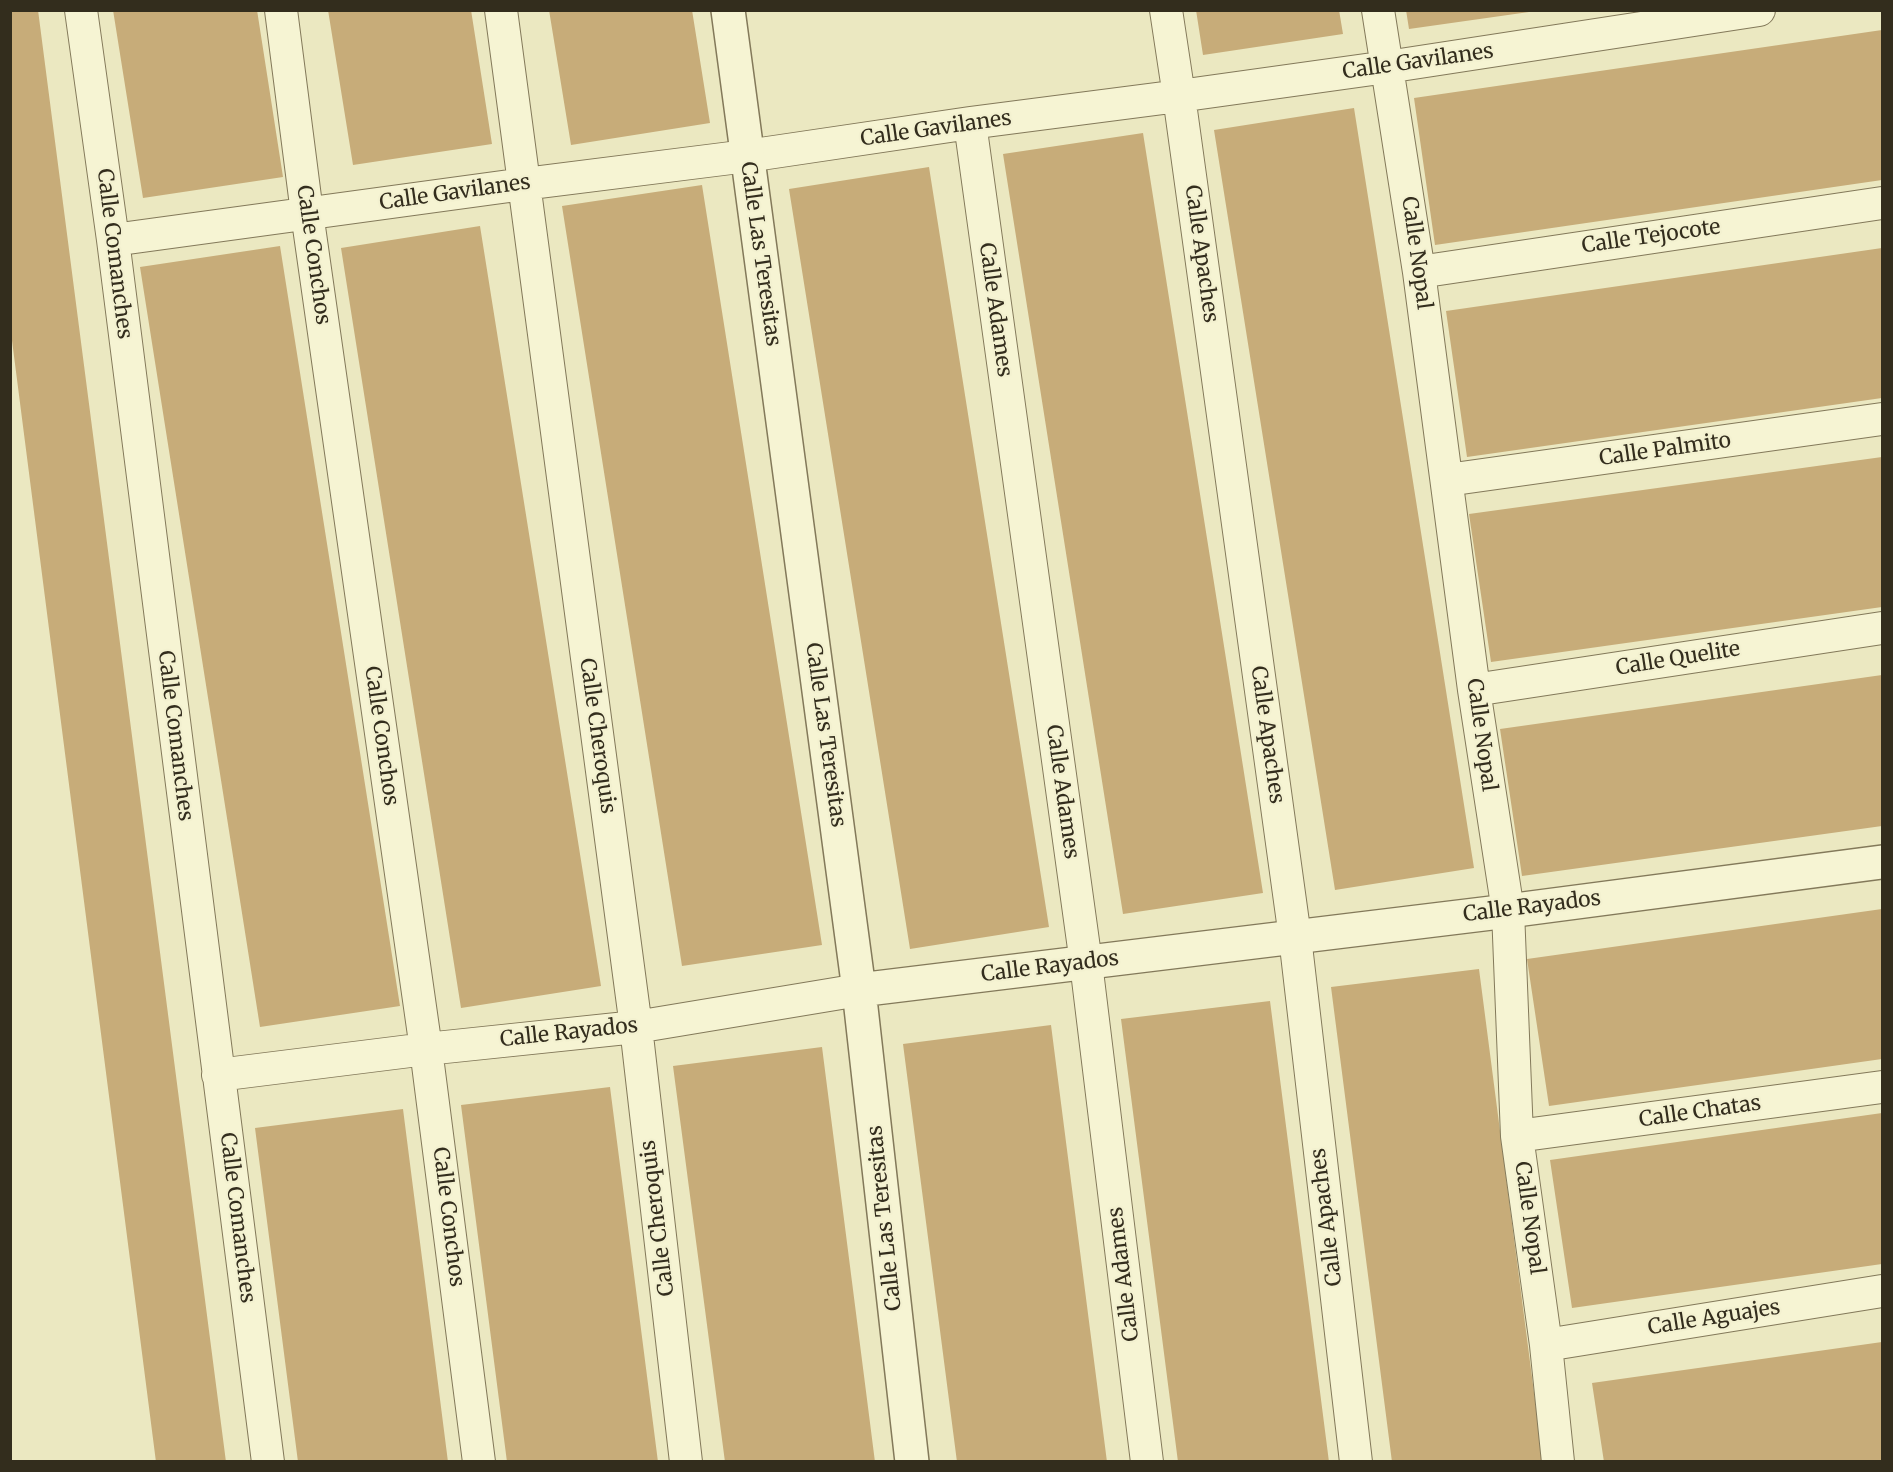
<!DOCTYPE html>
<html>
<head>
<meta charset="utf-8">
<style>
  body { margin:0 }
  #map { position:relative; width:1893px; height:1472px; overflow:hidden; background:#ebe8c1; font-family:Merriweather,serif }
  canvas { display:block }
  .frame { position:absolute; inset:0; border:12px solid #332d1d; pointer-events:none }
</style>
</head>
<body>
<div id="map">
<canvas width="1893" height="1472"></canvas>
<div class="frame"></div>
</div>
<script>
const c = document.querySelector('canvas').getContext('2d');
c.lineJoin = 'round';
function paint(path, color) { c.fillStyle = color; c.fill(path, 'evenodd'); }
const toPath = rows => new Path2D(rows.map(r => 'M' + r).join(''));
function strokePath(path, color, width, dash) { c.strokeStyle = color; c.lineWidth = width; c.lineCap = dash ? 'butt' : 'round'; c.setLineDash(dash || []); c.stroke(path); }
function write(font, color, halo, rows, align = 'center') {
  c.font = font + ' Merriweather,serif'; c.lineWidth = 4.5; c.setLineDash([]); c.textBaseline = 'middle'; c.strokeStyle = halo; c.fillStyle = color; for (const [text, x, y, turn = 0] of rows) {
    c.save(); c.translate(x, y); c.rotate((+turn || 0) * Math.PI / 180); c.textAlign = isNaN(turn) ? turn : align; if (halo) c.strokeText(text, 0, 0); c.fillText(text, 0, 0); c.restore();
  }
}
paint(toPath([
  [10,10,38,10,226,1462,156,1462,10,325],
  [113,10,257,10,283,177,143,198],
  [328,10,471,10,492,144,353,165],
  [549,10,692,10,710,123,571,145],
  [1196,10,1339,10,1343,34,1203,55],
  [1406,10,1529,10,1529,12,1409,29],
  [1882,30,1882,180,1435,245,1414,98],
  [1354,108,1474,868,1335,890,1214,130],
  [1143,133,1263,893,1123,914,1003,154],
  [929,167,1049,927,910,949,789,189],
  [702,185,822,945,682,966,562,206],
  [480,226,601,986,461,1008,341,248],
  [280,246,400,1006,260,1027,140,267],
  [1882,248,1882,398,1467,457,1446,311],
  [1882,457,1882,607,1491,662,1469,514],
  [1882,675,1882,826,1522,876,1500,729],
  [1882,909,1882,1059,1549,1106,1527,959],
  [1479,969,1543,1462,1392,1462,1331,987],
  [1270,1001,1329,1462,1178,1462,1121,1019],
  [1051,1025,1107,1462,957,1462,903,1044],
  [822,1047,875,1462,725,1462,673,1066],
  [610,1087,658,1462,507,1462,461,1105],
  [403,1109,448,1462,298,1462,255,1128],
  [1882,1113,1882,1264,1572,1308,1550,1160],
  [1882,1342,1882,1462,1604,1462,1592,1383]
]), '#c7ac79');
const minor = toPath([
  [81,10,113,240,268,1462],
  [281,10,307,213,426,1049,479,1462],
  [501,10,636,1027,686,1462],
  [1166,10,1179,96,1295,937,1356,1462],
  [1378,10,1419,272,1474,690,1508,911,1517,1136,1546,1345,1558,1462],
  [970,123,1086,963,1147,1462],
  [113,240,524,184,747,156,970,123,1179,96,1387,67,1759,10],
  [1419,272,1882,203],
  [1447,480,1882,419],
  [1474,690,1882,628],
  [218,1075,426,1049,636,1027,859,990],
  [1517,1136,1882,1087],
  [1546,1345,1882,1291]
]);
const tertiary = toPath([
  [728,10,859,990,912,1462],
  [859,990,1508,911,1882,862]
]);
strokePath(minor, '#83795a', 34);
strokePath(tertiary, '#83795a', 36);
strokePath(minor, '#f6f4d3', 32);
strokePath(tertiary, '#f6f4d3', 33);
write('21px', '#332d1d', '#f3f1d0', [
  ["Calle Gavilanes",1418,62,-8],
  ["Calle Gavilanes",936,129,-8],
  ["Calle Gavilanes",455,193,-8],
  ["Calle Tejocote",1651,237,-8],
  ["Calle Nopal",1416,253,82],
  ["Calle Comanches",114,254,83],
  ["Calle Las Teresitas",760,254,82],
  ["Calle Apaches",1201,254,82],
  ["Calle Conchos",313,255,82],
  ["Calle Adames",995,310,82],
  ["Calle Palmito",1665,450,-8],
  ["Calle Quelite",1678,659,-9],
  ["Calle Las Teresitas",825,735,82],
  ["Calle Apaches",1267,735,82],
  ["Calle Nopal",1481,735,82],
  ["Calle Comanches",175,736,83],
  ["Calle Conchos",381,736,82],
  ["Calle Cheroquis",597,736,82],
  ["Calle Adames",1062,792,82],
  ["Calle Rayados",1532,907,-7],
  ["Calle Rayados",1050,967,-7],
  ["Calle Rayados",569,1033,-6],
  ["Calle Chatas",1700,1112,-8],
  ["Calle Conchos",448,1217,83],
  ["Calle Apaches",1327,1217,-97],
  ["Calle Comanches",237,1218,83],
  ["Calle Cheroquis",658,1218,-97],
  ["Calle Las Teresitas",885,1218,-96],
  ["Calle Nopal",1529,1218,82],
  ["Calle Adames",1124,1274,-97],
  ["Calle Aguajes",1714,1318,-9]
]);
</script>
</body>
</html>
